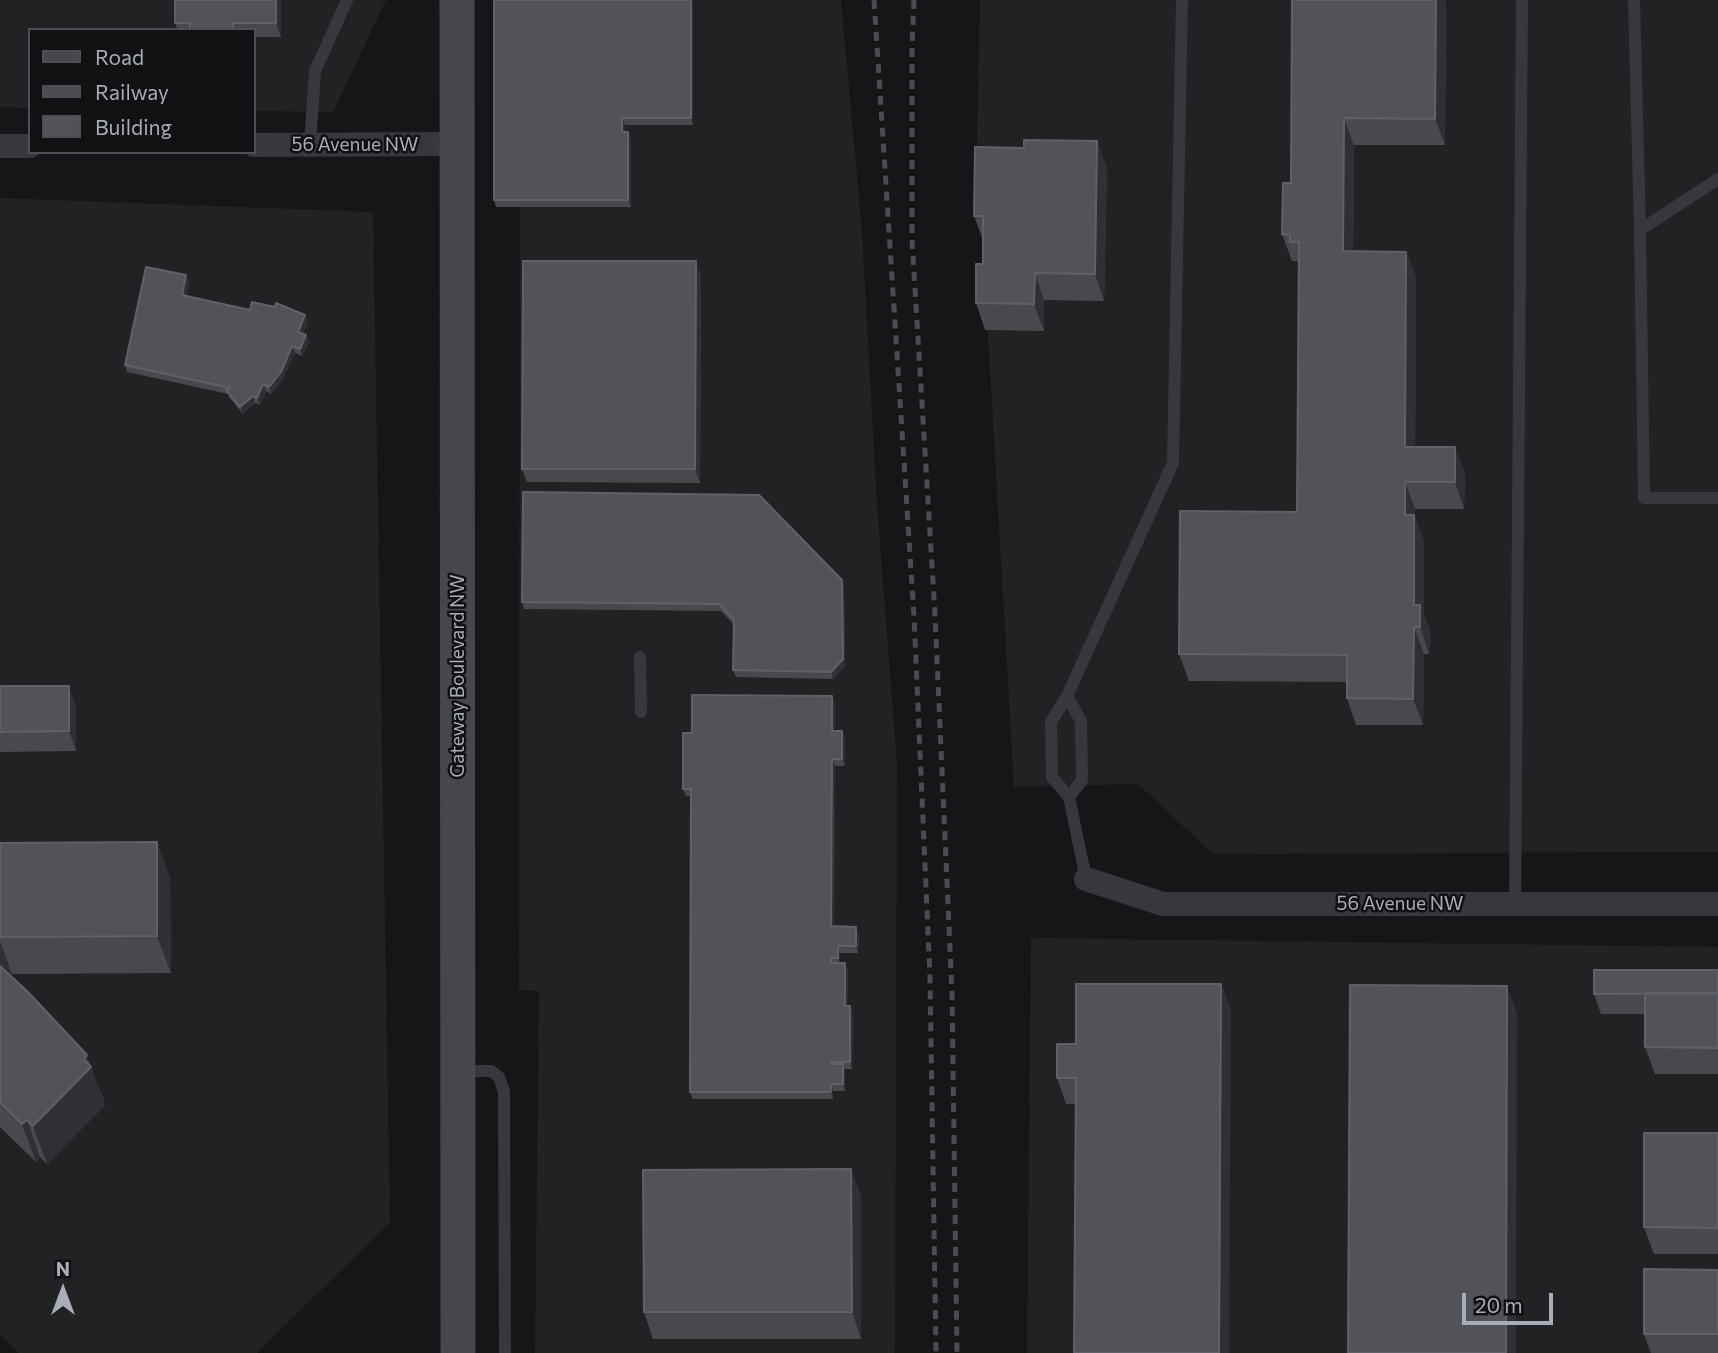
<!DOCTYPE html>
<html>
<head>
<meta charset="utf-8">
<style>
  body { margin:0 }
  #map { position:relative; width:1718px; height:1353px; overflow:hidden; background:#161618; font-family:Commissioner,sans-serif }
  canvas { display:block }
  .legend { position:absolute; left:28px; top:28px; width:228px; height:126px; box-sizing:border-box; background:#111113; border:2px solid #4d4f55; margin:0; padding:9px 12px; list-style:none; font-size:21px; color:#a8adb8 }
  .legend li { display:flex; align-items:center; gap:14px; height:35px }
  .legend b { width:35px; border:2px solid #4d4f55 }
  .north { position:absolute; left:28px; top:1255px; width:70px; height:70px; -webkit-text-stroke:5px #111113; paint-order:stroke; rotate:0deg; font-size:19px; font-weight:700; line-height:28px; text-align:center; color:#a8adb8 }
  .north::after { content:''; display:block; margin:auto; width:24px; height:32px; background:#a8adb8; clip-path:polygon(50% 0,100% 100%,50% 72%,0 100%) }
  .scale { position:absolute; left:1462px; top:1293px; width:91px; height:32px; box-sizing:border-box; border:4px solid #a8adb8; border-top:0; padding-left:9px; font-size:21px; line-height:24px; white-space:nowrap; color:#a8adb8; -webkit-text-stroke:5px #111113; paint-order:stroke }
</style>
</head>
<body>
<div id="map">
<canvas width="1718" height="1353"></canvas>
<ul class="legend">
<li><b style="height:9px;background:#45474d"></b>Road</li>
<li><b style="height:9px;background:#4a4c52"></b>Railway</li>
<li><b style="height:19px;background:#525359"></b>Building</li>
</ul>
<div class="north">N</div>
<div class="scale">20 m</div>
</div>
<script>
const c = document.querySelector('canvas').getContext('2d');
c.lineJoin = 'round';
function paint(path, color) { c.fillStyle = color; c.fill(path, 'evenodd'); }
const toPath = rows => new Path2D(rows.map(r => 'M' + r).join(''));
function strokePath(path, color, width, dash) { c.strokeStyle = color; c.lineWidth = width; c.lineCap = dash ? 'butt' : 'round'; c.setLineDash(dash || []); c.stroke(path); }
function write(font, color, halo, rows, align = 'center') {
  c.font = font + ' Commissioner,sans-serif'; c.lineWidth = 5; c.setLineDash([]); c.textBaseline = 'middle'; c.strokeStyle = halo; c.fillStyle = color; for (const [text, x, y, turn = 0] of rows) {
    c.save(); c.translate(x, y); c.rotate((+turn || 0) * Math.PI / 180); c.textAlign = isNaN(turn) ? turn : align; if (halo) c.strokeText(text, 0, 0); c.fillText(text, 0, 0); c.restore();
  }
}
paint(toPath([
  [0,0,386,0,333,112,254,111,254,30,30,30,30,108,0,107],
  [520,0,841,0,862,231,877,504,897,764,895,1353,535,1353,539,991,519,990],
  [980,0,1718,0,1718,852,1213,854,1138,784,1014,787,977,144],
  [0,198,373,212,390,1222,257,1353,19,1353,0,1335],
  [1031,938,1718,947,1718,1353,1027,1353]
]), '#222225');
strokePath(toPath([
  [1634,0,1640,230,1644,498,1718,498],
  [310,145,315,71,347,0],
  [1640,230,1718,179],
  [640,657,641,712],
  [1067,696,1081,721,1082,780,1069,797],
  [1086,879,1069,797,1052,777,1051,722,1067,696,1173,463,1182,0],
  [1515,904,1522,0],
  [460,1071,491,1071,499,1077,504,1092,505,1353]
]), '#37383d', 12);
strokePath(toPath([
  [254,145,457,144],
  [0,146,30,146],
  [1086,879,1163,904,1718,904]
]), '#37383d', 24);
strokePath(toPath([
  [457,0,458,1353]
]), '#45474d', 35);
strokePath(toPath([
  [874,0,914,616,930,978,936,1353],
  [914,0,912,44,912,240,935,615,952,993,957,1353]
]), '#4a4c52', 5, [9, 7]);
paint(toPath([
  [175,0,281,0,281,37,254,37,254,30,178,30,175,23],
  [693,0,693,125,625,125,625,132,628,132,631,139,631,207,496,207,494,200],
  [1292,0,1446,0,1445,145,1354,145,1353,251,1406,252,1416,278,1415,447,1455,447,1465,474,1464,509,1415,509,1415,516,1424,542,1424,615,1430,631,1429,654,1424,654,1423,725,1356,725,1347,698,1347,682,1189,681,1179,654,1297,512,1299,266,1297,261,1292,261,1282,234,1291,183],
  [1107,168,1104,301,1044,300,1044,331,985,330,976,303,983,264,983,240,974,216],
  [701,275,700,483,527,482,522,469],
  [189,282,186,296,308,322,303,333,306,335,309,342,302,356,295,353,283,379,271,394,266,391,260,405,255,403,243,414,229,397,228,394,127,372,125,365],
  [844,587,845,666,833,679,736,677,733,670,734,625,721,611,524,609,522,602],
  [0,686,76,706,76,751,0,752],
  [835,703,835,731,842,731,845,738,845,766,835,766,834,926,856,927,859,934,858,953,840,953,840,963,848,970,847,1006,850,1006,853,1013,852,1069,844,1069,845,1091,833,1091,833,1099,693,1099,690,1092,691,796,686,796,683,789,692,733],
  [157,842,170,879,171,973,12,974,12,977,101,1092,105,1105,47,1164,40,1157,36,1162,0,1127,0,843],
  [1718,970,1718,1074,1655,1074,1645,1047,1645,1014,1601,1014,1594,994],
  [1221,984,1231,1011,1075,1104,1066,1104,1057,1078,1076,1044],
  [1718,1133,1718,1254,1654,1254,1644,1227],
  [861,1196,861,1339,653,1339,644,1312],
  [1718,1270,1718,1353,1651,1353,1644,1334]
]), '#47494d');
paint(toPath([
  [276,0,281,0,281,37,276,23],
  [691,0,693,0,693,125,691,118],
  [1436,0,1446,0,1445,145,1435,119],
  [622,118,625,125,625,139,622,132],
  [1344,118,1354,145,1353,278,1343,251],
  [628,132,631,139,631,207,628,200],
  [1097,141,1107,168,1104,301,1095,274],
  [1406,252,1416,278,1415,473,1405,447],
  [696,261,701,275,700,483,695,469],
  [1035,273,1044,300,1044,331,1034,304],
  [186,275,189,282,184,302,182,295],
  [305,315,308,322,301,339,298,332],
  [306,335,309,342,302,356,300,349],
  [292,346,295,353,283,379,271,394,269,387],
  [263,384,266,391,260,405,257,398],
  [253,396,255,403,243,414,240,407],
  [1455,447,1465,474,1464,509,1455,482],
  [1405,482,1415,509,1415,516,1424,542,1424,615,1430,631,1429,654,1420,627,1414,605,1405,515],
  [842,580,844,587,845,666,833,679,831,672],
  [1414,627,1424,654,1423,725,1413,699],
  [69,686,76,706,76,751,69,731],
  [832,696,835,703,835,738,832,731],
  [842,731,845,738,845,766,842,759],
  [832,759,835,766,834,933,831,926],
  [157,842,170,879,171,973,157,936],
  [856,927,859,934,858,953,856,946],
  [0,941,12,974,12,994,0,977],
  [838,946,840,953,840,965,838,958],
  [845,963,848,970,847,1013,845,1006],
  [1221,984,1231,1011,1229,1353,1219,1353],
  [1507,986,1517,1013,1516,1353,1506,1353],
  [850,1006,853,1013,852,1069,850,1062],
  [87,1055,105,1105,47,1164,33,1126],
  [843,1064,845,1071,845,1091,843,1084],
  [831,1084,833,1091,833,1099,831,1092],
  [27,1120,40,1157,36,1162,22,1124],
  [851,1169,861,1196,861,1339,852,1312]
]), '#2f3033');
const building = toPath([
  [175,0,276,0,276,23,233,23,233,30,190,30,190,23,175,23,175,0],
  [494,0,691,0,691,118,622,118,622,132,628,132,628,200,494,200,494,0],
  [1292,0,1436,0,1435,119,1344,118,1343,251,1406,252,1405,447,1455,447,1455,482,1405,482,1405,515,1414,515,1414,605,1420,605,1420,627,1414,627,1413,699,1347,698,1347,655,1179,654,1180,511,1297,512,1299,242,1290,242,1290,235,1282,234,1283,183,1291,183,1292,0],
  [1024,140,1097,141,1095,274,1035,273,1034,304,976,303,976,264,983,264,983,216,974,216,975,147,1024,148,1024,140],
  [523,261,696,261,695,469,522,469,523,261],
  [146,267,186,275,182,295,250,310,252,302,275,307,276,303,305,315,298,332,306,335,300,349,292,346,281,372,269,387,263,384,257,398,253,396,240,407,226,390,230,388,125,365,146,267],
  [523,492,759,495,842,580,843,659,831,672,733,670,734,620,719,604,522,602,523,492],
  [0,686,69,686,69,731,0,732,0,686],
  [692,695,832,696,832,731,842,731,842,759,832,759,831,926,856,927,856,946,838,946,838,958,831,958,831,963,845,963,845,1006,850,1006,850,1062,831,1062,831,1064,843,1064,843,1084,831,1084,831,1092,690,1092,691,789,683,789,683,733,692,733,692,695],
  [157,842,157,936,0,937,0,843,157,842],
  [0,966,28,992,87,1055,84,1059,91,1067,33,1126,27,1120,22,1124,0,1102,0,966],
  [1594,970,1718,970,1718,993,1594,994,1594,970],
  [1076,984,1221,984,1219,1353,1074,1353,1076,1078,1057,1078,1057,1044,1076,1044,1076,984],
  [1350,985,1507,986,1506,1353,1348,1353,1350,985],
  [1645,993,1718,993,1718,1048,1645,1047,1645,993],
  [1644,1133,1718,1133,1718,1228,1644,1227,1644,1133],
  [851,1169,852,1312,644,1312,643,1170,851,1169],
  [1644,1269,1718,1270,1718,1334,1644,1334,1644,1269]
]);
paint(building, '#525359');
strokePath(building, '#5f6168', 2);
write('19px', '#a8adb8', '#111113', [
  ["56 Avenue NW",355,145],
  ["Gateway Boulevard NW",458,676,-90],
  ["56 Avenue NW",1400,904]
]);
</script>
</body>
</html>
